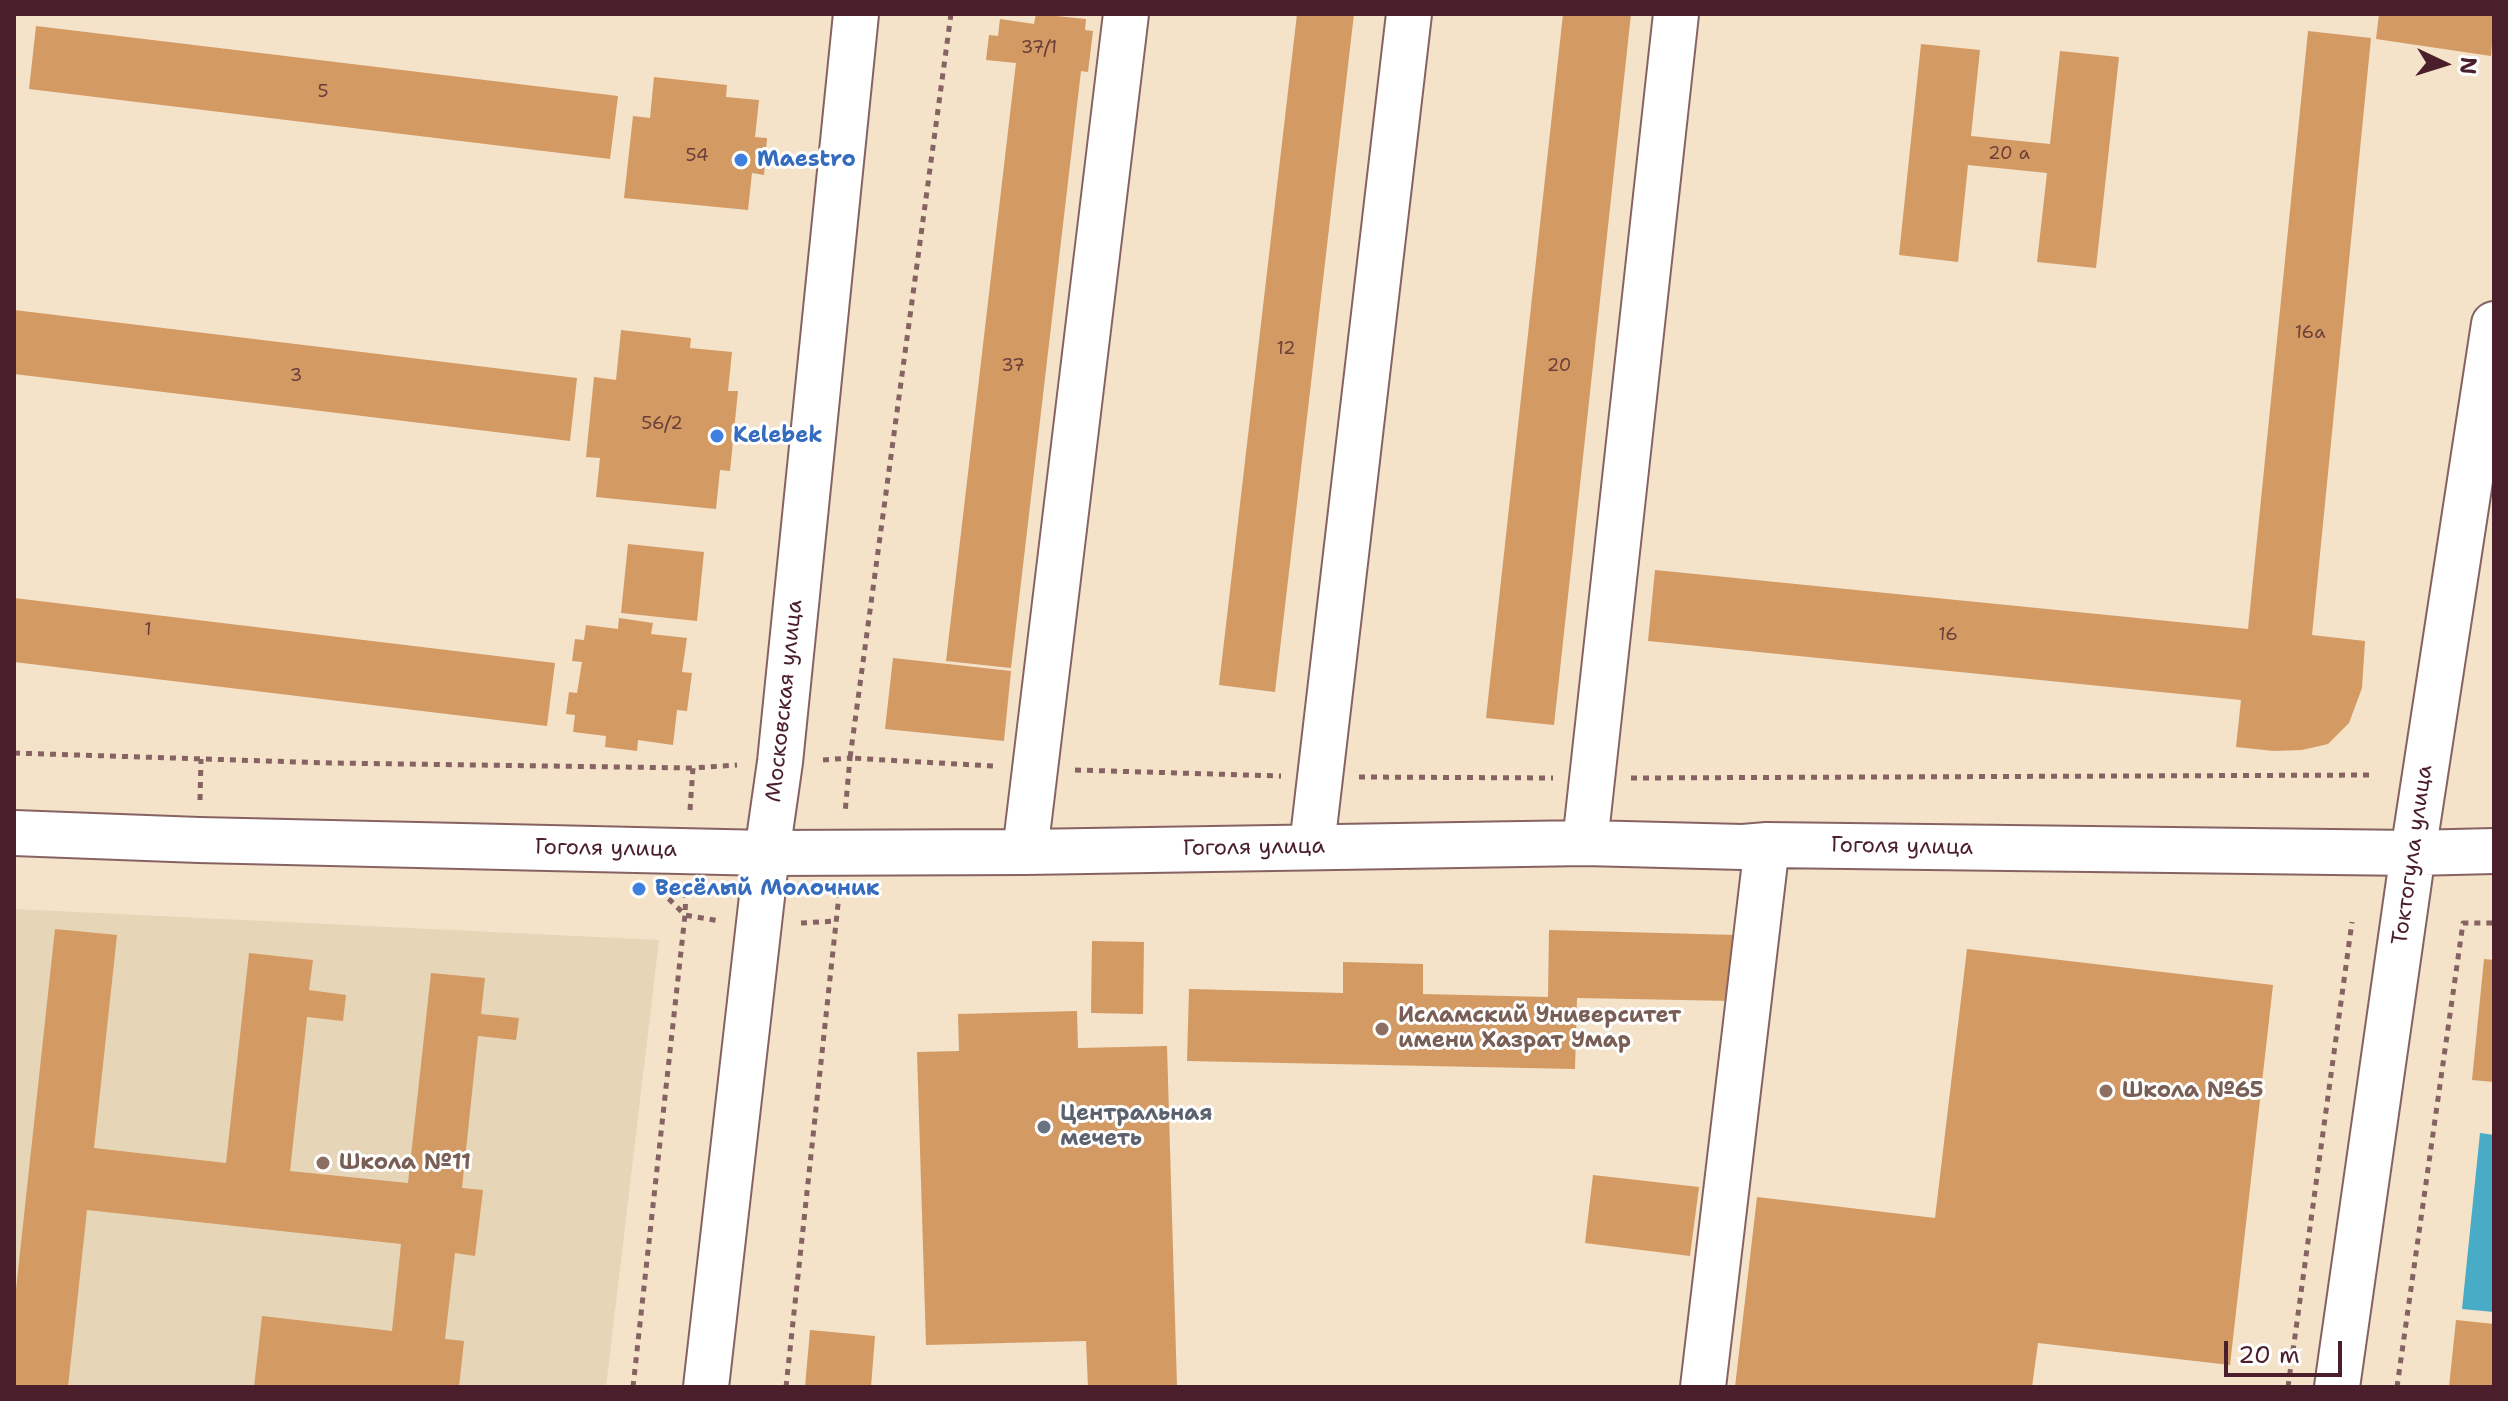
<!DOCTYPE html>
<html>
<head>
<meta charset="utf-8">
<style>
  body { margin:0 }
  #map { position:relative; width:2508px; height:1401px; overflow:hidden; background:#f4e2c9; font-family:"Shantell Sans",sans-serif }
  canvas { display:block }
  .frame { position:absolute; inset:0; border:16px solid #4a1f2b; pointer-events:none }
  .north { position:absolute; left:2404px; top:24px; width:80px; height:80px; -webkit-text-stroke:6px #fff; paint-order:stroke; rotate:94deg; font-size:22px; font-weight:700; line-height:32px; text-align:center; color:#4a1f2b }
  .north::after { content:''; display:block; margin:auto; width:28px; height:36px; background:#4a1f2b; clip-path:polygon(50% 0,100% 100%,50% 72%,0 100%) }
  .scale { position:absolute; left:2224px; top:1341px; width:118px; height:36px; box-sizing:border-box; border:4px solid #4a1f2b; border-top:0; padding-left:10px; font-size:24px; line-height:28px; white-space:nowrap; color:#4a1f2b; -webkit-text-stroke:6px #fff; paint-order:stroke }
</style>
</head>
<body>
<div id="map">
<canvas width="2508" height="1401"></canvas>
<div class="frame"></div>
<div class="north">N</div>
<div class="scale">20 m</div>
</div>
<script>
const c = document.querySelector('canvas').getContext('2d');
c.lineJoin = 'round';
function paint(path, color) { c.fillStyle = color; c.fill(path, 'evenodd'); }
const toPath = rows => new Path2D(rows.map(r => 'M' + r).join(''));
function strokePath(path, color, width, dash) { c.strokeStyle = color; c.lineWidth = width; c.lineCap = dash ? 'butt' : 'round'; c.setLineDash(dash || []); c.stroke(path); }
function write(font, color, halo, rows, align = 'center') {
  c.font = font + ' "Shantell Sans",sans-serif'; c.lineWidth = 6; c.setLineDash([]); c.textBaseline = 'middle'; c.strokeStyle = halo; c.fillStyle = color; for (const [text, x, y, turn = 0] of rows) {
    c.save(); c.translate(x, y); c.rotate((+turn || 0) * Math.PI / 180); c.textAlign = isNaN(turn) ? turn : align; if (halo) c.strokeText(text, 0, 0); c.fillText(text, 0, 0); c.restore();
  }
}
paint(toPath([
  [14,909,659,940,606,1387,14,1387]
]), '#e7d5b7');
paint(toPath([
  [2480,1133,2494,1135,2494,1312,2462,1309]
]), '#48acc7');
paint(toPath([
  [1036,14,1086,19,1085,30,1093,31,1088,72,1081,71,1011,668,946,661,1016,63,986,60,989,35,998,36,1000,19,1034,24],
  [1297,14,1354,14,1275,692,1219,685],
  [1563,14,1631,14,1554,725,1486,718],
  [2379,14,2494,14,2491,56,2376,39],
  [36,26,618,96,610,159,29,89],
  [2308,31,2371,38,2312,635,2365,641,2362,688,2349,723,2328,744,2302,750,2274,751,2236,747,2241,700,1648,641,1655,570,2248,629],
  [1921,44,1980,50,1971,136,2050,144,2060,51,2119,57,2096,268,2037,262,2047,173,1968,165,1958,262,1899,255],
  [654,77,727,85,726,97,759,100,755,137,767,138,764,175,752,173,748,210,624,198,633,116,650,118],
  [14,310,577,378,570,441,14,374],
  [621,330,691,338,690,348,732,352,728,391,738,391,730,471,720,470,716,509,596,497,600,458,586,457,594,377,616,380],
  [628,544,704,552,697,621,621,613],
  [14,598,555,663,547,726,14,662],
  [619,618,653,623,651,634,687,638,682,672,692,673,687,711,677,710,673,745,638,740,637,751,605,747,606,736,573,732,575,715,566,714,569,692,577,693,582,662,572,661,575,639,584,640,586,625,618,629],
  [893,658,1011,671,1004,741,885,729],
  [55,929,117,935,94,1148,226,1163,249,953,313,960,309,990,346,995,343,1021,307,1017,290,1171,408,1183,431,973,485,978,481,1014,519,1018,516,1040,478,1036,462,1188,483,1190,475,1256,455,1253,445,1339,464,1341,459,1387,254,1387,262,1316,392,1331,401,1244,87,1210,68,1387,14,1387,14,1308],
  [1549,930,1736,935,1734,1001,1577,998,1575,1069,1187,1061,1189,989,1343,993,1343,962,1423,964,1423,994,1548,997],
  [1092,941,1144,942,1143,1014,1091,1013],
  [1967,949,2273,985,2230,1365,2038,1343,2032,1387,1735,1387,1757,1197,1935,1218],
  [2484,959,2494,960,2494,1082,2472,1080],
  [1077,1011,1078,1048,1167,1046,1177,1387,1088,1387,1086,1341,926,1345,917,1052,959,1051,958,1014],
  [1593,1175,1699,1187,1690,1256,1585,1243],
  [2456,1320,2494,1324,2494,1387,2449,1387],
  [810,1330,875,1336,871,1387,805,1387]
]), '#d39a64');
const minor = toPath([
  [14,833,199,840,767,853,1025,852,1585,843,1743,847,1767,845,2413,853,2494,851],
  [1585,843,1676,14],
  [1312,846,1409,14],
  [1025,852,1126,14],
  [706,1387,767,853,780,762,856,14],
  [1703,1387,1767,845],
  [2337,1387,2413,853,2494,324]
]);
strokePath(minor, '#866362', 48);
strokePath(toPath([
  [951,14,850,758,993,766],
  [14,753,331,763,693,768],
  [823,760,850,758,845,813],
  [1075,770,1281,776],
  [1359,777,1553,778],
  [1631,778,2371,775],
  [200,800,201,759],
  [690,810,693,768,737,765],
  [686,892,685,915,720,921],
  [801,923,837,921],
  [633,1387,685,915,662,892],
  [786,1387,839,895],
  [2288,1387,2352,922],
  [2397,1387,2463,923,2494,923]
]), '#866362', 5, [6, 6]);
strokePath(minor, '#fff', 44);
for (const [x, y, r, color] of [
  [741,160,8,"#3f7fe0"],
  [717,436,8,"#3f7fe0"],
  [639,889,8,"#3f7fe0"],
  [1382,1029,8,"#8d6e63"],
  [2106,1091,8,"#8d6e63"],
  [1044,1127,8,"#6b7280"],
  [323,1163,8,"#8d6e63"]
]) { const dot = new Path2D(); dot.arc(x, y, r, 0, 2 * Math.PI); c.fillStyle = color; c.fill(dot); strokePath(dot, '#fff', 3); }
write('18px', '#6c3e39', null, [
  ["37/1",1039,48],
  ["5",323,92],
  ["20 а",2009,154],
  ["54",697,156],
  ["16а",2310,333],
  ["12",1286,349],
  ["37",1013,366],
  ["20",1559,366],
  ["3",296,376],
  ["56/2",662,424],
  ["1",148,630],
  ["16",1948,635]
]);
write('bold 22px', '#366cbe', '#fff', [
  ["Maestro",757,160],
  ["Kelebek",733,436],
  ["Весёлый Молочник",655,889]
], 'left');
write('22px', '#4a1f2b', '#fff', [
  ["Московская улица",785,701,-84],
  ["Гоголя улица",1902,847,1],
  ["Гоголя улица",1254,848,-1],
  ["Гоголя улица",606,849,1],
  ["Токтогула улица",2413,855,-82]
]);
write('bold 22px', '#785e54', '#fff', [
  ["Исламский Университет",1398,1016],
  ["имени Хазрат Умар",1398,1041],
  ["Школа №65",2122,1091],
  ["Школа №11",339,1163]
], 'left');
write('bold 22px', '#5b616d', '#fff', [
  ["Центральная",1060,1114],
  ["мечеть",1060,1139]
], 'left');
</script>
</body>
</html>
